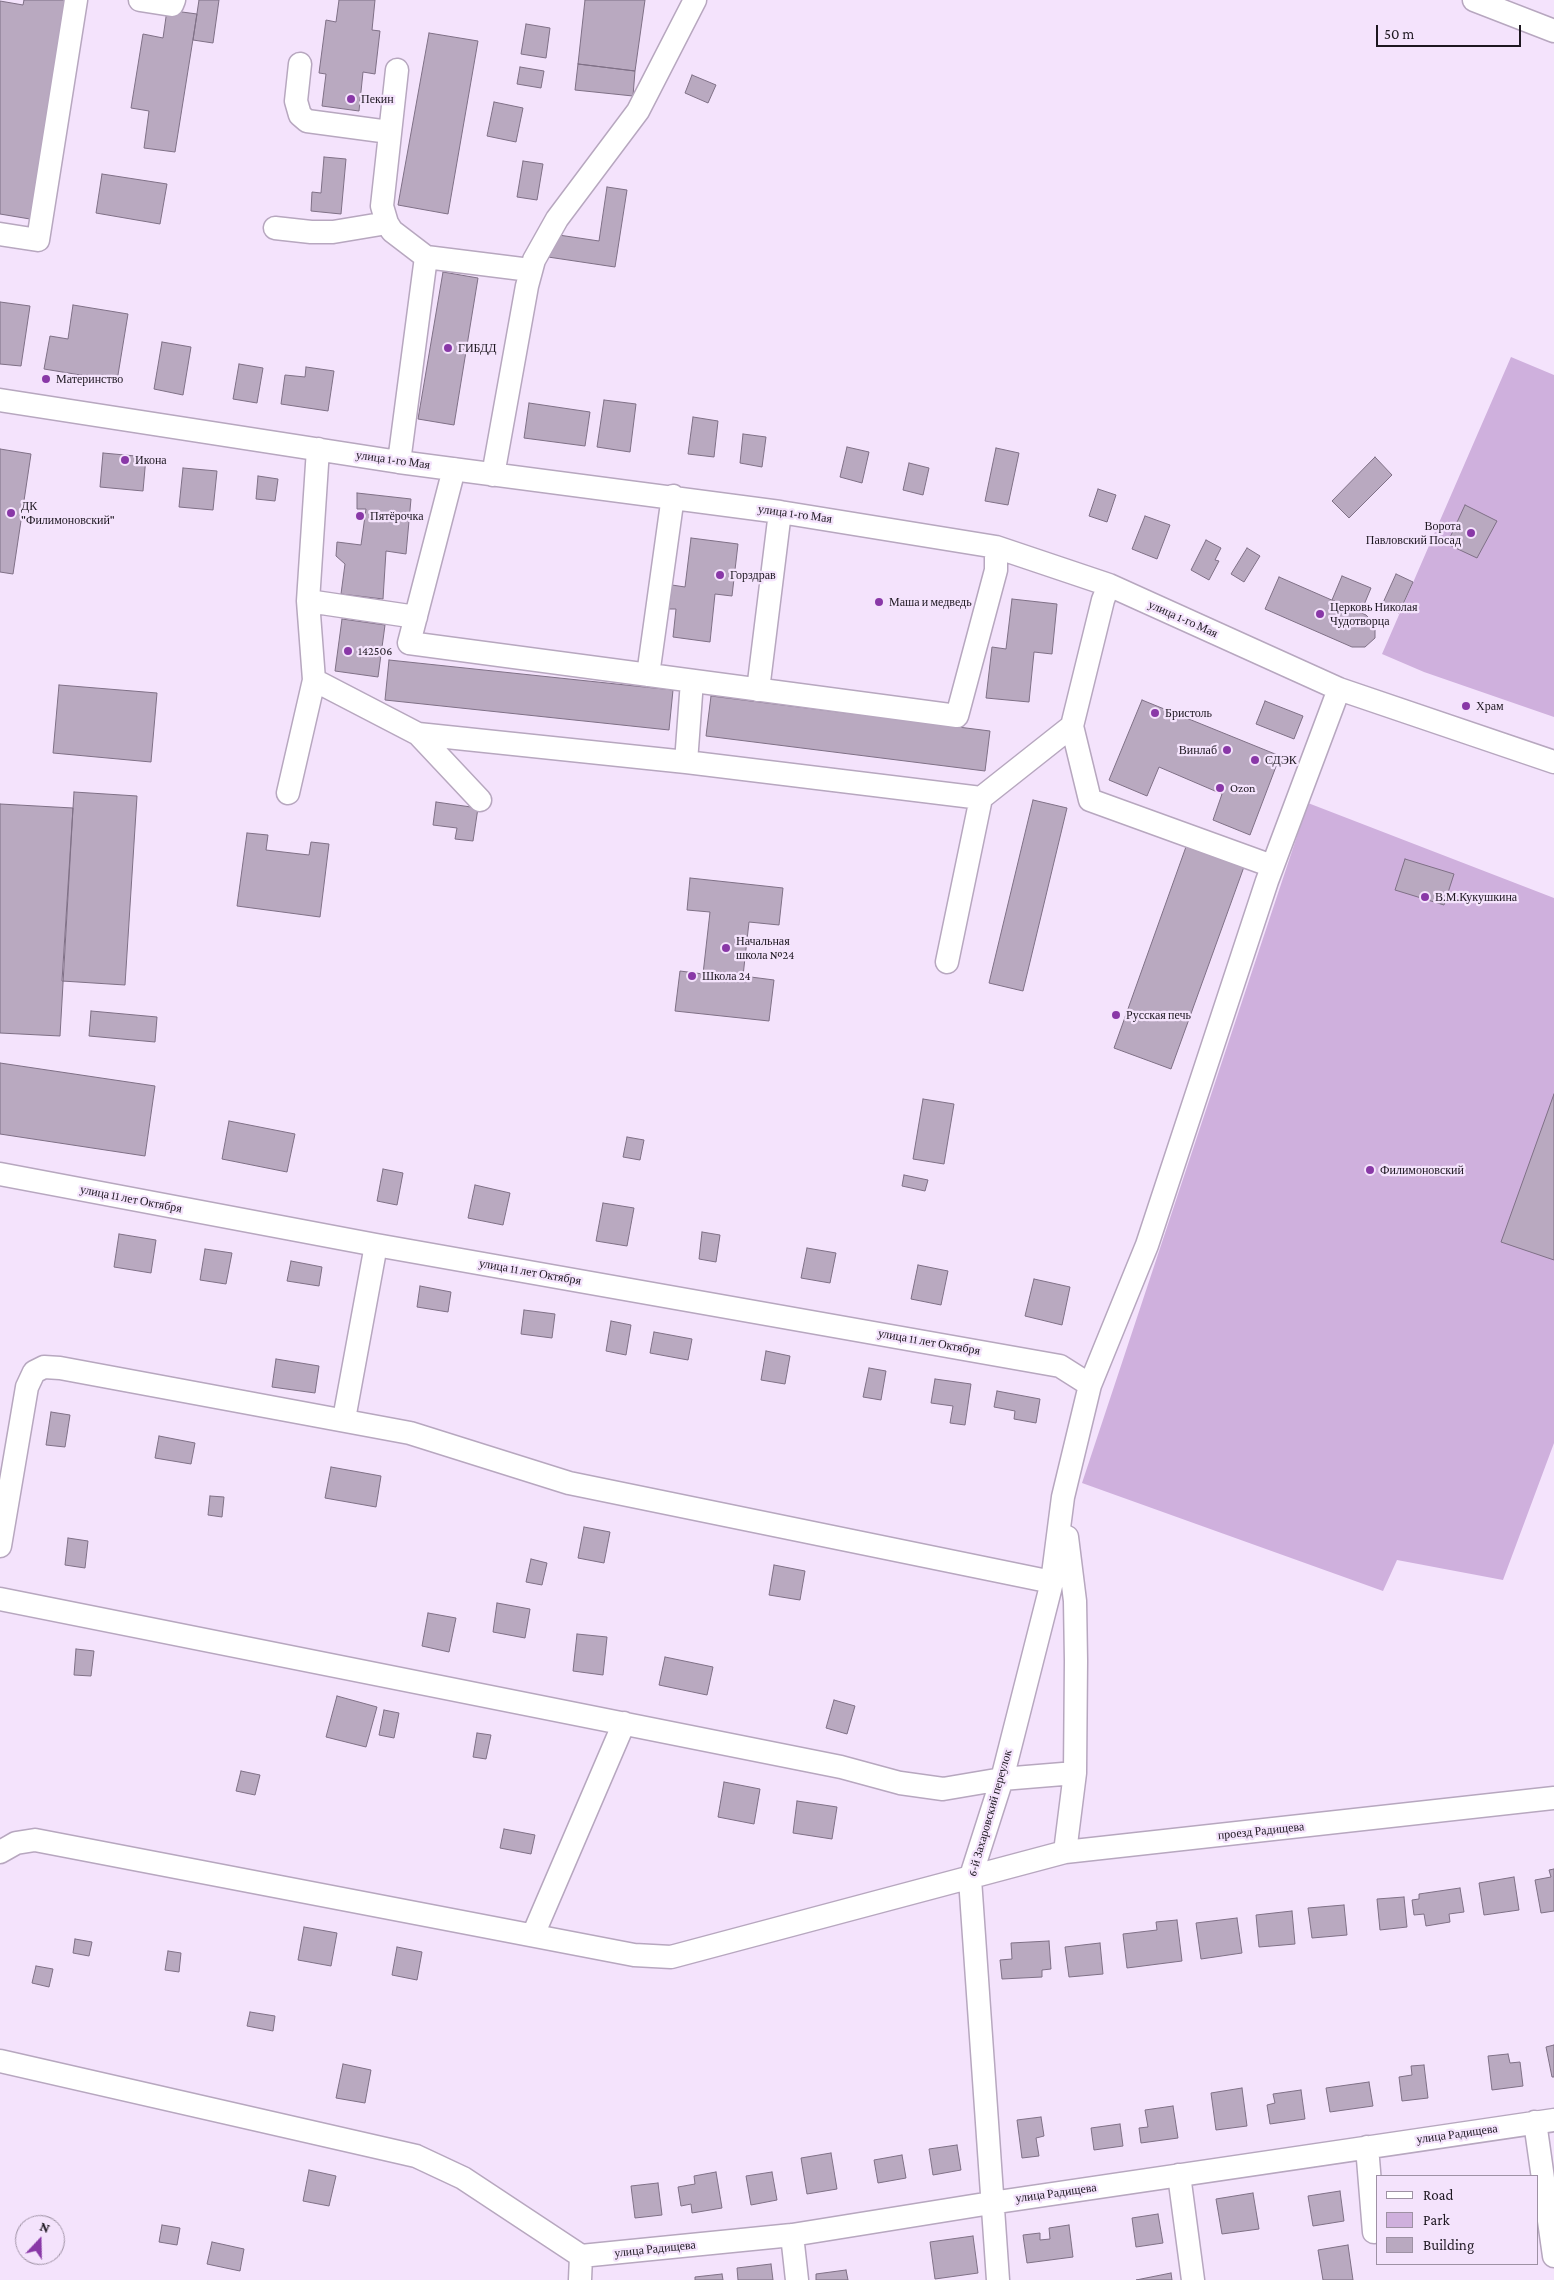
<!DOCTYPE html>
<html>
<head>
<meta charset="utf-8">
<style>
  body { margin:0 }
  #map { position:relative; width:1554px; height:2280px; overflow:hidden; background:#f4e3fc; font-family:"Crimson Pro",serif }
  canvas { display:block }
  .legend { position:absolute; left:1376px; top:2175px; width:162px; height:90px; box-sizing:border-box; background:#f4e3fc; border:1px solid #9e91a4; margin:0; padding:6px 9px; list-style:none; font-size:15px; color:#1d1720 }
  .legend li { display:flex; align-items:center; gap:10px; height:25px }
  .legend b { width:25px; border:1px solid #9e91a4 }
  .north { position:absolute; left:15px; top:2215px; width:50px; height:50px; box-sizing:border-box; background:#f4e3fc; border:1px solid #9e91a4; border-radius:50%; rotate:21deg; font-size:14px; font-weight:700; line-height:20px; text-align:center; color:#1d1720 }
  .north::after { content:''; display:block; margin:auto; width:18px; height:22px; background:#8938a7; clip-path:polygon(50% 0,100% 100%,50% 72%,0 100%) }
  .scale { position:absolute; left:1376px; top:25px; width:145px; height:22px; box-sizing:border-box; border:2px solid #1d1720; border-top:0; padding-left:6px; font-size:15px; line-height:18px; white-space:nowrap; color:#1d1720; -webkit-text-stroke:4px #f4e3fc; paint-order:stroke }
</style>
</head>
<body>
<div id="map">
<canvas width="1554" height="2280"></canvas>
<ul class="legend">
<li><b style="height:6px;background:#fff"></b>Road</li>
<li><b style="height:14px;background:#cfb0dd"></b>Park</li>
<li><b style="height:14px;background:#b9a9c0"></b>Building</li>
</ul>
<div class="north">N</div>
<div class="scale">50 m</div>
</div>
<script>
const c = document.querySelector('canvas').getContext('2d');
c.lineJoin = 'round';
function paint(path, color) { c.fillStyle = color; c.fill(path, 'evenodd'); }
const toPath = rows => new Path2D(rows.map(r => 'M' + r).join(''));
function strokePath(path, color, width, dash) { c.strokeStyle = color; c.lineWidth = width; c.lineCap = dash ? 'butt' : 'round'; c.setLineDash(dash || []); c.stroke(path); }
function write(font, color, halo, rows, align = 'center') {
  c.font = font + ' "Crimson Pro",serif'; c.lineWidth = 4.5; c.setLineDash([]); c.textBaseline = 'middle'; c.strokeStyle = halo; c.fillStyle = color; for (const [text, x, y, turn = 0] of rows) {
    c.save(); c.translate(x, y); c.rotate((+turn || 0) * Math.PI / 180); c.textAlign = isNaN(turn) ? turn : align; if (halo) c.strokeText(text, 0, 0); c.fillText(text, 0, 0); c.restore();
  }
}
paint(toPath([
  [1511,357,1554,375,1554,717,1424,672,1382,654],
  [1308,803,1554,898,1554,1443,1503,1580,1397,1560,1383,1591,1082,1483]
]), '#cfb0dd');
const building = toPath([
  [24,0,67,0,30,219,0,214,0,1,23,5,24,0],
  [199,0,219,0,213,43,193,40,199,0],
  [339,0,375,0,372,30,380,31,375,74,363,72,359,111,322,106,326,74,319,73,326,20,336,22,339,0],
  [585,0,645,0,635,71,578,64,585,0],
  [167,10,197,14,175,152,144,148,149,111,131,108,143,34,163,38,167,10],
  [526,24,550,28,546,58,521,54,526,24],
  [429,33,478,41,448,214,398,205,429,33],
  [578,64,635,71,633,96,575,90,578,64],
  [520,67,544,71,541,88,517,84,520,67],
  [692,75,716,85,708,103,685,93,692,75],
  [494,102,523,108,516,142,487,136,494,102],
  [324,157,346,159,341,214,311,211,312,192,321,193,324,157],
  [523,161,543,164,537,200,517,197,523,161],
  [102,174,167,184,160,224,96,213,102,174],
  [607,187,627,190,615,267,548,257,552,234,599,241,607,187],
  [443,272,478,278,454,425,418,419,443,272],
  [0,302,30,306,21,366,0,364,0,302],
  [73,305,128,314,117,381,44,369,50,336,68,339,73,305],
  [162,342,191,347,183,395,154,389,162,342],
  [239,364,263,368,257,403,233,399,239,364],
  [306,367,334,371,328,411,281,404,285,375,305,377,306,367],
  [604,400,636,404,630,452,597,447,604,400],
  [529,403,590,412,585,446,524,438,529,403],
  [693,417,718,421,714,457,688,454,693,417],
  [743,434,766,437,762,467,740,463,743,434],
  [847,447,869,452,862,483,840,477,847,447],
  [996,448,1019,453,1008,505,985,501,996,448],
  [0,449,31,454,13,574,0,572,0,449],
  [103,453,146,457,143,491,100,487,103,453],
  [1375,457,1392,475,1349,518,1332,501,1375,457],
  [909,463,929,468,923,495,903,490,909,463],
  [183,468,217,471,213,510,179,507,183,468],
  [258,476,278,479,275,501,256,499,258,476],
  [1098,489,1116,495,1107,522,1089,516,1098,489],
  [357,493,411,499,406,554,386,551,383,599,341,594,345,564,336,556,337,542,361,545,366,509,357,509,357,493],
  [1465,505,1497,521,1477,558,1447,544,1465,505],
  [1145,516,1170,525,1157,559,1132,549,1145,516],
  [691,538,738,544,732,596,715,594,710,642,673,637,676,609,669,609,672,585,685,587,691,538],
  [1206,540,1221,548,1215,560,1219,561,1209,580,1191,570,1206,540],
  [1247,548,1260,556,1244,582,1231,574,1247,548],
  [1396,574,1413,582,1399,613,1382,605,1396,574],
  [1342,576,1371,588,1361,612,1332,600,1342,576],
  [1279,577,1366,615,1375,624,1375,638,1365,647,1352,647,1265,609,1279,577],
  [1012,599,1057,604,1052,654,1034,652,1029,702,986,698,992,647,1006,649,1012,599],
  [342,619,385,625,378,677,335,671,342,619],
  [389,660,673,690,669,730,385,700,389,660],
  [59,685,157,693,151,762,53,753,59,685],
  [711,696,990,731,985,771,706,736,711,696],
  [1142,700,1280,756,1250,835,1213,820,1222,794,1159,767,1147,796,1109,780,1142,700],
  [1265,701,1303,716,1294,739,1256,724,1265,701],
  [74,792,137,796,125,985,62,981,74,792],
  [1033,800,1067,808,1023,991,989,983,1033,800],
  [436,802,478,808,473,841,455,839,457,828,433,825,436,802],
  [0,804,73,808,60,1036,0,1033,0,804],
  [247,833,268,835,266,850,309,855,311,842,329,844,320,917,237,906,247,833],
  [1187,844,1245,864,1171,1069,1114,1048,1187,844],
  [1405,859,1454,874,1444,905,1395,890,1405,859],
  [690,878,783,888,779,925,749,922,743,976,774,980,769,1021,675,1011,680,971,703,974,710,912,687,910,690,878],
  [91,1011,157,1017,155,1042,89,1036,91,1011],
  [0,1063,155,1086,145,1156,0,1134,0,1063],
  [1554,1094,1554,1260,1501,1242,1554,1094],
  [923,1099,954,1104,944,1164,913,1159,923,1099],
  [229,1121,295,1134,287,1172,222,1159,229,1121],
  [627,1137,644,1140,640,1160,623,1157,627,1137],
  [383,1169,403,1173,397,1205,377,1201,383,1169],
  [904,1175,928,1180,925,1191,902,1186,904,1175],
  [475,1185,510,1193,503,1225,468,1218,475,1185],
  [603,1203,634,1208,627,1246,596,1241,603,1203],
  [702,1232,720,1235,716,1262,699,1259,702,1232],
  [119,1234,156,1240,151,1273,114,1267,119,1234],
  [807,1248,836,1253,830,1283,801,1278,807,1248],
  [205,1249,232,1253,226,1284,200,1280,205,1249],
  [291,1261,322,1267,319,1286,287,1281,291,1261],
  [918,1265,948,1271,941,1305,911,1299,918,1265],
  [1034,1279,1070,1287,1062,1325,1025,1316,1034,1279],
  [420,1286,451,1292,448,1312,417,1307,420,1286],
  [524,1310,555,1314,552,1338,521,1334,524,1310],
  [611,1321,631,1325,626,1355,606,1351,611,1321],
  [654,1332,692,1339,688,1360,650,1353,654,1332],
  [766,1351,790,1356,785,1384,761,1380,766,1351],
  [276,1359,319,1366,315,1393,272,1387,276,1359],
  [869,1368,886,1371,881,1400,863,1397,869,1368],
  [935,1379,971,1384,965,1425,950,1423,953,1406,931,1403,935,1379],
  [997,1391,1040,1399,1036,1423,1014,1419,1015,1411,994,1407,997,1391],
  [51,1412,70,1415,65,1447,46,1445,51,1412],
  [159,1436,195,1443,191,1464,155,1458,159,1436],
  [331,1467,381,1476,376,1507,325,1498,331,1467],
  [210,1496,224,1497,222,1517,208,1515,210,1496],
  [584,1527,610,1532,604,1563,578,1558,584,1527],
  [68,1538,88,1541,85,1568,65,1565,68,1538],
  [531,1559,547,1563,542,1585,526,1582,531,1559],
  [774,1565,805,1571,800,1600,769,1595,774,1565],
  [497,1603,530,1609,525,1638,493,1632,497,1603],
  [428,1613,456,1618,449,1652,422,1646,428,1613],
  [577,1634,607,1637,603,1675,573,1671,577,1634],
  [76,1649,94,1651,91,1676,74,1675,76,1649],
  [665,1657,713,1667,707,1695,659,1685,665,1657],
  [337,1696,377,1707,366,1747,326,1737,337,1696],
  [834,1700,855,1706,847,1734,826,1728,834,1700],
  [384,1710,399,1713,394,1738,379,1735,384,1710],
  [477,1733,491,1735,486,1759,473,1757,477,1733],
  [241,1771,260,1775,255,1795,236,1791,241,1771],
  [724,1782,760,1789,754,1824,718,1817,724,1782],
  [797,1801,837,1807,832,1839,793,1833,797,1801],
  [504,1829,535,1835,531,1854,500,1848,504,1829],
  [1554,1869,1554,1911,1541,1913,1535,1880,1551,1877,1549,1870,1554,1869],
  [1514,1877,1519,1910,1484,1915,1479,1883,1514,1877],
  [1460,1888,1464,1912,1449,1914,1450,1922,1426,1926,1424,1914,1414,1915,1412,1900,1419,1899,1419,1894,1460,1888],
  [1404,1897,1407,1927,1380,1930,1377,1899,1404,1897],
  [1344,1905,1347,1935,1312,1938,1308,1908,1344,1905],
  [1292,1911,1295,1944,1259,1947,1256,1915,1292,1911],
  [1237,1918,1242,1953,1201,1959,1196,1923,1237,1918],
  [1177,1920,1182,1961,1127,1968,1123,1934,1157,1930,1156,1922,1177,1920],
  [304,1927,337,1933,331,1966,298,1960,304,1927],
  [75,1939,92,1942,89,1956,73,1953,75,1939],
  [1049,1941,1051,1969,1042,1970,1042,1977,1002,1979,1000,1960,1012,1959,1011,1943,1049,1941],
  [1100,1943,1103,1974,1069,1977,1065,1947,1100,1943],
  [397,1947,422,1952,417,1980,392,1975,397,1947],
  [168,1951,181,1953,179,1972,165,1970,168,1951],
  [36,1966,53,1969,49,1987,32,1983,36,1966],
  [250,2012,275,2016,273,2031,247,2026,250,2012],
  [1554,2045,1554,2077,1552,2077,1546,2047,1554,2045],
  [1508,2054,1510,2063,1520,2062,1523,2086,1492,2090,1488,2056,1508,2054],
  [343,2064,371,2070,365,2103,336,2098,343,2064],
  [1424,2065,1428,2098,1402,2101,1399,2077,1412,2075,1411,2066,1424,2065],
  [1369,2082,1373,2106,1330,2112,1326,2088,1369,2082],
  [1242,2088,1247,2126,1216,2130,1211,2093,1242,2088],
  [1301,2090,1305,2119,1270,2124,1267,2105,1275,2103,1273,2094,1301,2090],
  [1173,2106,1178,2138,1141,2143,1139,2128,1148,2127,1145,2110,1173,2106],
  [1041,2117,1044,2136,1036,2138,1039,2156,1022,2158,1017,2120,1041,2117],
  [1120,2124,1123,2146,1094,2150,1091,2128,1120,2124],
  [957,2145,961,2170,933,2175,929,2149,957,2145],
  [831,2153,837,2189,807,2194,801,2158,831,2153],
  [902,2155,906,2178,878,2183,874,2160,902,2155],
  [309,2170,336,2176,329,2206,303,2201,309,2170],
  [716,2172,722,2208,692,2213,691,2204,681,2206,678,2187,695,2184,694,2176,716,2172],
  [772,2172,777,2200,751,2205,746,2176,772,2172],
  [658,2183,662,2215,635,2218,631,2186,658,2183],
  [1340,2191,1344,2221,1313,2226,1308,2196,1340,2191],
  [1253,2193,1259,2229,1222,2234,1216,2199,1253,2193],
  [1158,2214,1163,2243,1136,2247,1132,2218,1158,2214],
  [162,2225,180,2228,177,2245,159,2242,162,2225],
  [1069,2225,1073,2257,1027,2263,1023,2235,1040,2233,1040,2240,1050,2239,1049,2228,1069,2225],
  [973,2236,978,2273,935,2279,930,2242,973,2236],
  [212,2242,244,2249,240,2271,207,2264,212,2242],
  [1348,2245,1353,2280,1323,2280,1318,2250,1348,2245],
  [771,2264,773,2280,738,2280,737,2268,771,2264],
  [846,2270,848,2280,816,2280,816,2274,846,2270],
  [1171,2273,1172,2280,1136,2280,1171,2273],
  [722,2274,723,2280,695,2280,695,2277,722,2274]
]);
paint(building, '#b9a9c0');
strokePath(building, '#7f7086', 1);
const minor = toPath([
  [140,0,172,5,174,0],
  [1474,0,1554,31],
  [300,64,296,101,300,115,307,121,389,132],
  [397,70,382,206,387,223,392,231,426,257],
  [275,228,311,232,333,232,387,223],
  [0,234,38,240,76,0],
  [0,400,399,462,780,512,996,547,1109,585,1339,689,1554,762],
  [399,462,426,257,530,270],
  [454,469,409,643,957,716,996,570,996,547],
  [493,475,527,286,534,260,557,219,638,111,695,0],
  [308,601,416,617],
  [648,675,673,496],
  [314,680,418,734,686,762,981,798],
  [758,690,780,512],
  [1072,726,1090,800,1272,866],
  [418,734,480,800],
  [686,762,692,681],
  [288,793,314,680,308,601,318,449],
  [947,962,981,798,1072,726,1103,600,1109,585],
  [0,1174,376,1245,1060,1366,1090,1385],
  [344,1419,376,1245],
  [0,1546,27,1387,34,1372,44,1367,60,1368,410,1433,569,1483,1052,1582],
  [0,1599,841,1767,900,1783,943,1789,1002,1779,1075,1773],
  [0,1852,16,1843,35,1840,634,1955,671,1957,1065,1852,1554,1798],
  [1065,1852,1075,1773,1076,1661,1075,1601,1067,1537],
  [533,1935,624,1723],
  [0,2061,416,2156,463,2178,581,2256],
  [1535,2122,1554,2256],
  [1367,2147,1374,2232],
  [1179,2175,1193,2280],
  [792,2235,797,2280],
  [581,2256,792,2235,991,2203,1554,2120],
  [580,2280,581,2256],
  [998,2280,970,1879,1002,1779,1052,1582,1063,1497,1090,1385,1147,1245,1267,881,1339,689]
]);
strokePath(minor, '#b7a7bf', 25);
strokePath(minor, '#fff', 22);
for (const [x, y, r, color] of [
  [351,99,5,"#8938a7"],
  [448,348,5,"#8938a7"],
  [46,379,5,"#8938a7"],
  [125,460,5,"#8938a7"],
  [11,513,5,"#8938a7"],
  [360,516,5,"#8938a7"],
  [1471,533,5,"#8938a7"],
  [720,575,5,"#8938a7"],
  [879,602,5,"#8938a7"],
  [1320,614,5,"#8938a7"],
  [348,651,5,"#8938a7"],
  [1466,706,5,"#8938a7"],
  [1155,713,5,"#8938a7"],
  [1227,750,5,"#8938a7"],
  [1255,760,5,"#8938a7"],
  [1220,788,5,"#8938a7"],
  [1425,897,5,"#8938a7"],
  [726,948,5,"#8938a7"],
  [692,976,5,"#8938a7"],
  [1116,1015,5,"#8938a7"],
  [1370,1170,5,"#8938a7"]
]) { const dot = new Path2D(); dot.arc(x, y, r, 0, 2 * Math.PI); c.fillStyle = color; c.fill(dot); strokePath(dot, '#f4e3fc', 2); }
write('12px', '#1d1720', '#f4e3fc', [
  ["Пекин",361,99],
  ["ГИБДД",458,348],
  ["Материнство",56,379],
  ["Икона",135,460],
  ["ДК",21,506],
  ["\"Филимоновский\"",21,520],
  ["Пятёрочка",370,516],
  ["Ворота",1461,526,"right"],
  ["Павловский Посад",1461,540,"right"],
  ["Горздрав",730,575],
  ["Маша и медведь",889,602],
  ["Церковь Николая",1330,607],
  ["Чудотворца",1330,621],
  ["142506",358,651],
  ["Храм",1476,706],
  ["Бристоль",1165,713],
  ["Винлаб",1217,750,"right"],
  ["СДЭК",1265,760],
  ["Ozon",1230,788],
  ["В.М.Кукушкина",1435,897],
  ["Начальная",736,941],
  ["школа №24",736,955],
  ["Школа 24",702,976],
  ["Русская печь",1126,1015],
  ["Филимоновский",1380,1170]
], 'left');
write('12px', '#1d1720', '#f4e3fc', [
  ["улица 1-го Мая",393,460,8],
  ["улица 1-го Мая",795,514,8],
  ["улица 1-го Мая",1183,619,24],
  ["улица 11 лет Октября",131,1199,11],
  ["улица 11 лет Октября",530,1272,10],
  ["улица 11 лет Октября",929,1342,10],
  ["6-й Захаровский переулок",990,1813,-74],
  ["проезд Радищева",1261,1831,-6],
  ["улица Радищева",1457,2134,-8],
  ["улица Радищева",1056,2193,-8],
  ["улица Радищева",655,2249,-6]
]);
</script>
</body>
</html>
